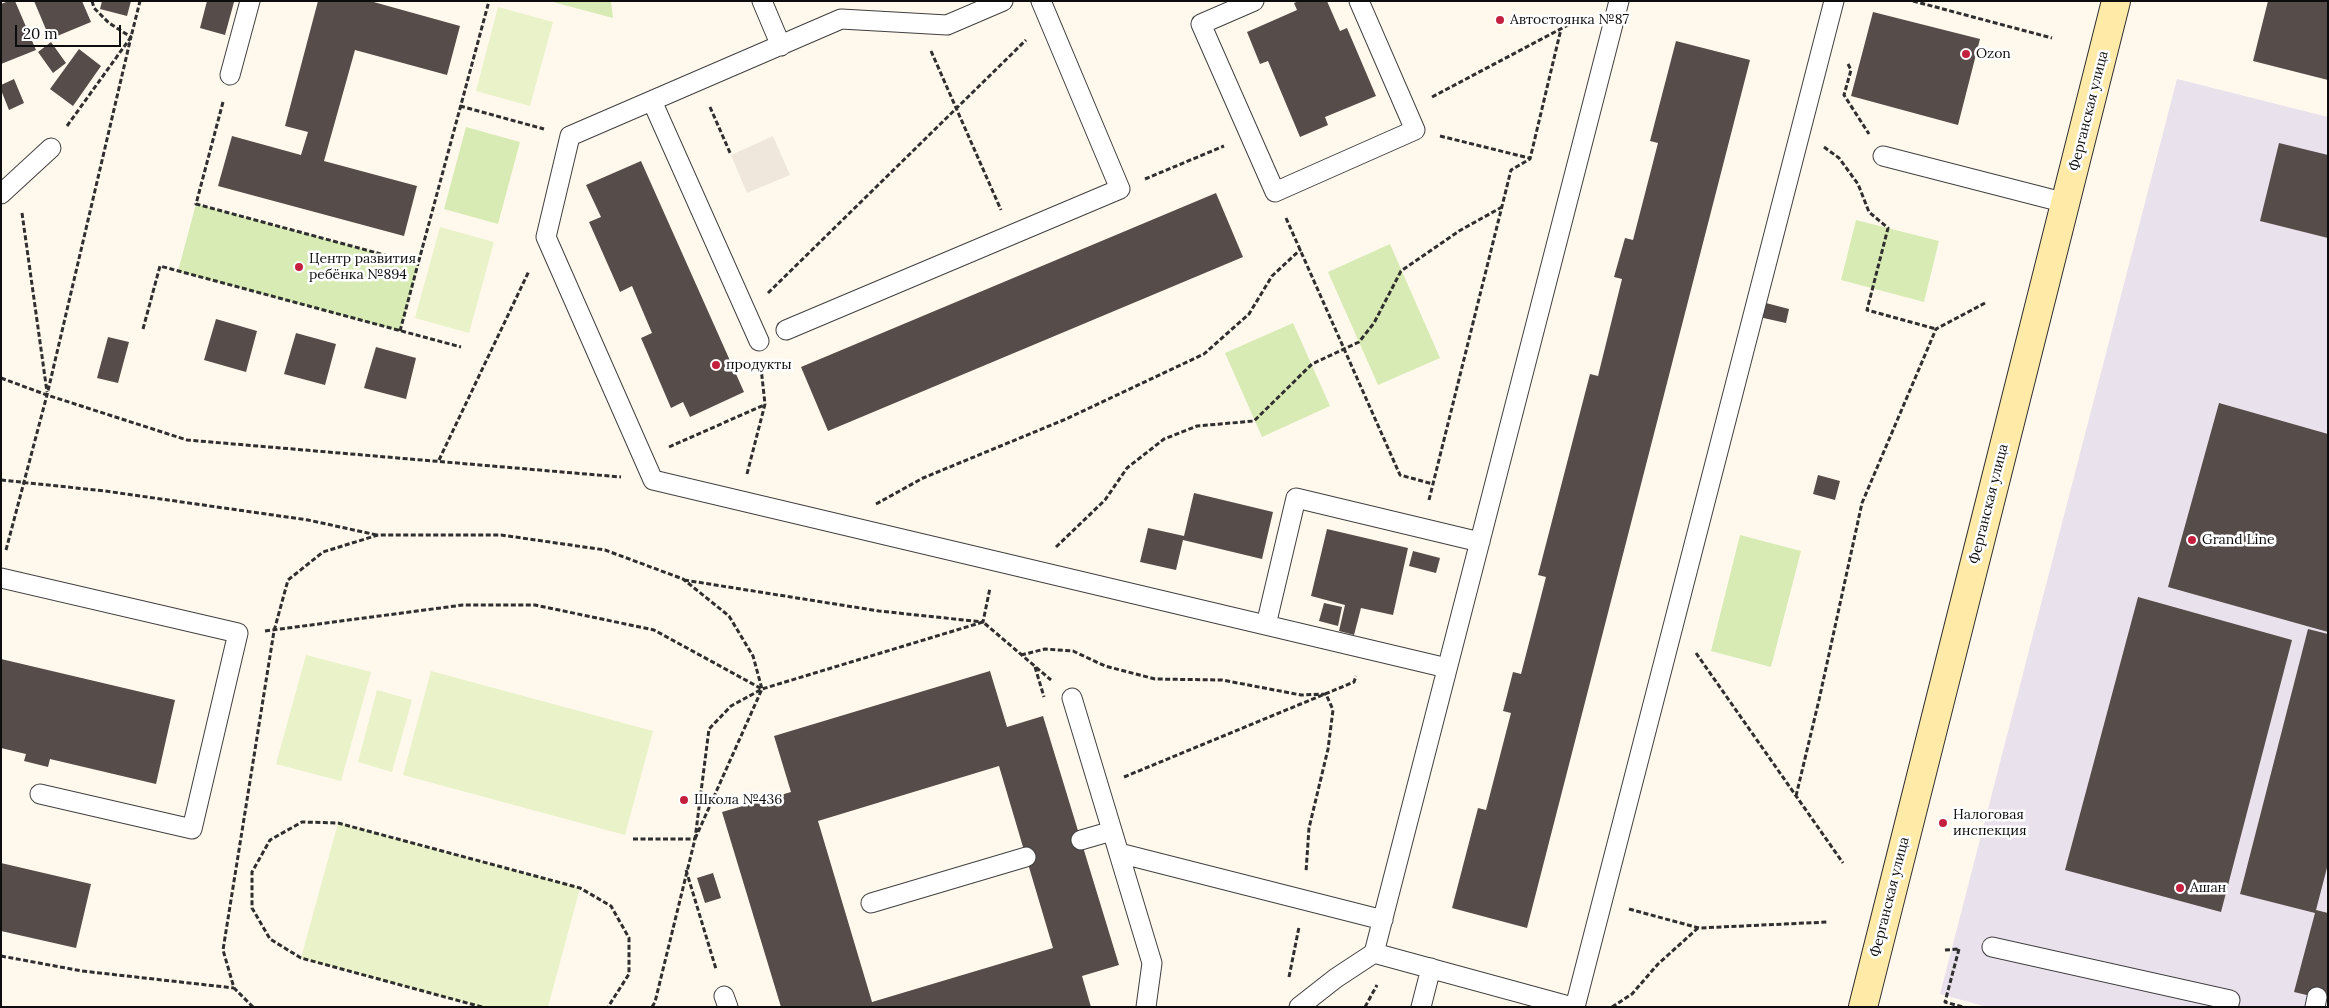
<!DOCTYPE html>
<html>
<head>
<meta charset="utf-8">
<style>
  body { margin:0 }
  #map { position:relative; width:2329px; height:1008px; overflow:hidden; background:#fff9ed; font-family:Lora,serif }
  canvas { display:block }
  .frame { position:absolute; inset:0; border:2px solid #0d0d0d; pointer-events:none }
  .scale { position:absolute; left:15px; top:25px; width:106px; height:22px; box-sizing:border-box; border:2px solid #0d0d0d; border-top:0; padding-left:6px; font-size:15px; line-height:18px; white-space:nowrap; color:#0d0d0d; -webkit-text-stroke:4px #fff; paint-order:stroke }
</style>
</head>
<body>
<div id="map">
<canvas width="2329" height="1008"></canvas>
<div class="frame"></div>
<div class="scale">20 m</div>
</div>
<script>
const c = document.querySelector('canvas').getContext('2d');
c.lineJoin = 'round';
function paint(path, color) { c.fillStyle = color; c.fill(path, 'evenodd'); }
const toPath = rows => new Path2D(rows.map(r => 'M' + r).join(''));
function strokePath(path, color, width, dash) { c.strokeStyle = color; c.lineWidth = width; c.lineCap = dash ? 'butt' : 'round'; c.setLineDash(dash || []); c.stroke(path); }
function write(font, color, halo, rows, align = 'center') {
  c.font = font + ' Lora,serif'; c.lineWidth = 5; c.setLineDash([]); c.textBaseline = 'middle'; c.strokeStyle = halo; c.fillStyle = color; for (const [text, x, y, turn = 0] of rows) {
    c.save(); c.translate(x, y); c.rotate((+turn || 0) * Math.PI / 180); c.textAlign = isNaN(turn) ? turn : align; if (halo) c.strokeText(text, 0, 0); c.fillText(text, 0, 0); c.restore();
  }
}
paint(toPath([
  [2177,79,2328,117,2328,1007,1987,1007,1940,994]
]), '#e9e1ec');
paint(toPath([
  [549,1,611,1,613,18],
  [466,127,520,142,498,224,444,209],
  [196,204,418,264,400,331,178,271],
  [1856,220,1939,241,1924,302,1841,280],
  [1390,244,1440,358,1378,385,1328,272],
  [1293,323,1330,406,1262,437,1225,353],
  [1740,535,1801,551,1771,667,1711,651]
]), '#d8ebb5');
paint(toPath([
  [498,7,553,22,530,106,476,91],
  [440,227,494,242,469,333,415,318],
  [306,655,371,672,341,781,276,764],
  [431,671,653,731,625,835,403,775],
  [377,690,412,700,392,772,358,762],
  [338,823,580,888,548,1007,482,1007,301,958]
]), '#e9f2c8');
paint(toPath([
  [773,136,790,175,747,193,731,155]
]), '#efe7dc');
paint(toPath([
  [9,1,15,1,36,50,1,64,1,4],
  [34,1,82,1,91,22,50,39],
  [102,1,131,1,127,16,100,9],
  [207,1,234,2,225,35,200,28],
  [318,1,370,1,460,26,447,75,355,50,324,161,417,186,404,236,218,186,232,136,301,155,308,132,285,126],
  [1299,1,1327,1,1340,31,1347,28,1376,96,1325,117,1328,125,1300,137,1268,61,1260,64,1247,32,1297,10,1294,3],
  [2268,1,2328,1,2328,80,2253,61],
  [1873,12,1980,39,1958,125,1851,96],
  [1676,41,1750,60,1527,928,1452,908,1478,808,1486,810,1511,713,1503,711,1513,672,1521,674,1546,577,1538,575,1590,374,1598,376,1622,279,1614,277,1625,238,1633,240,1658,143,1650,141],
  [51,42,66,63,53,73,38,52],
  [79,49,101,66,73,106,50,89],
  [14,79,24,103,9,110,1,90,1,85],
  [2279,143,2328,155,2328,238,2260,221],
  [641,161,744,392,690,417,683,402,671,408,641,338,652,333,632,286,620,292,589,222,601,217,586,185],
  [1216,193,1243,257,828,431,801,367],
  [1762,302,1789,309,1786,323,1759,317],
  [216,319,257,331,246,372,204,360],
  [296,333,336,344,325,385,284,374],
  [108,337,129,342,118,383,97,378],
  [376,347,416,358,406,399,364,388],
  [2219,403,2328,434,2328,632,2168,587],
  [1818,475,1840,481,1835,500,1813,494],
  [1194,493,1273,512,1262,559,1183,540,1176,570,1140,562,1148,528,1184,536],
  [1327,529,1408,548,1393,615,1361,608,1354,635,1339,631,1345,605,1311,596],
  [1413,551,1440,558,1436,573,1409,566],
  [2138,597,2292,640,2221,912,2065,870],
  [1324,603,1342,607,1338,626,1319,621],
  [2308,629,2328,634,2328,864,2316,910,2328,913,2328,1000,2294,992,2315,913,2240,894],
  [1,659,175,700,156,784,50,759,48,767,24,761,26,754,1,748],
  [990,671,1007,727,1043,716,1119,965,1082,976,1091,1007,781,1007,722,812,791,792,774,736],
  [999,766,1053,948,872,1002,818,821],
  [1,863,91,884,76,948,1,931],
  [713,873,721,898,705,903,697,878]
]), '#564c49');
const lane = toPath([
  [762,1,781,46],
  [1003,1,947,25,841,19,570,136,546,237,653,480,1447,668],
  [1254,1,1201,24,1275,192,1415,130,1359,1],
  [230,75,250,1],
  [652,101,759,341],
  [1883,156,2066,203],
  [1,194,51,148],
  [786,330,1120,189,1041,1],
  [1,578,238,633,192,829,40,794],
  [1266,625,1296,498,1480,542],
  [1072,698,1152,963,1146,1007],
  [1081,840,1112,831],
  [1119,853,1383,920],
  [871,903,1026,857],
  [1992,947,2230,1000,2228,1007],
  [724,996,728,1007],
  [1299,1007,1336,978,1374,953],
  [1421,1007,1431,968],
  [1572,1007,1374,953,1619,1],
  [1575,1007,1834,1],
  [2315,1007,2317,997]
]);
const secondary = toPath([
  [1863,1007,2116,1]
]);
strokePath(lane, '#404040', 21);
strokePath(secondary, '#2f2f2f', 30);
strokePath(toPath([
  [1913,1,2052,38],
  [931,51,1001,210],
  [1848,64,1851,70,1844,95,1869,134],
  [1432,97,1585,16],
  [223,102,196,204,418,264,489,1],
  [460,106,544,129],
  [710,107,731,155],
  [67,126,131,37,140,1],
  [1440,136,1529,158],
  [1824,147,1839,158,1858,184,1869,212,1888,228,1867,310,1936,329],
  [1145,179,1224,146],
  [22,213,47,392],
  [1286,218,1400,475,1433,484],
  [768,293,1026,40],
  [143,329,160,266,461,347],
  [400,331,418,264],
  [1,378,47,395,187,440,621,477],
  [669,447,764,405],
  [439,460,529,271],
  [747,474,765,404,761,368],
  [1,480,105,491,308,520,377,535],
  [1429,500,1511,170,1530,159,1561,29],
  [876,504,923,478,1066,419,1204,354,1249,314,1272,276,1301,249],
  [1056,547,1105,500,1127,468,1164,439,1197,426,1254,421,1312,364,1359,342,1374,323,1401,271,1459,231,1502,207],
  [6,550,47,395,131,37,109,23,94,8,92,1],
  [684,580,879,611,983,622,990,588],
  [265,631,463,605,535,605,654,630,762,689],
  [1696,653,1843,863],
  [1021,655,1045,649,1073,651,1105,666,1155,679,1222,680,1301,695,1326,694,1333,710,1328,749,1309,828,1306,872],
  [1035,667,1044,697],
  [1124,777,1354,682,1356,676],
  [1796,796,1819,700,1862,503,1936,329,1985,303],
  [633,839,695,839],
  [686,870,716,969],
  [1629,909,1699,928,1828,922],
  [1959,949,1945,1002,1963,1007],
  [1945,950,1959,949],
  [1,956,82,971,234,988],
  [1289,977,1299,927],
  [253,1007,234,988,223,950,274,631,288,580,323,552,378,535,501,535,605,550,683,579,729,616,753,656,762,689,695,839],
  [482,1007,301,958,270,939,252,908,252,872,270,840,302,822,338,823,580,888,611,906,629,938,629,974,608,1007],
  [652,1007,655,1002,695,839,709,729,731,706,762,689,983,622,1051,680],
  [1365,1007,1377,985],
  [1612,1007,1632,994,1658,964,1698,928]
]), '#2f2f2f', 3, [5, 2.5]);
strokePath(lane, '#fff', 19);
strokePath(secondary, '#ffeaa8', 28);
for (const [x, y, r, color] of [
  [1500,20,5,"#c2203e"],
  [1966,54,5,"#c2203e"],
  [299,267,5,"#c2203e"],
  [716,365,5,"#c2203e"],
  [2192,540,5,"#c2203e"],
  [684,800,5,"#c2203e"],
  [1943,823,5,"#c2203e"],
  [2180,888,5,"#c2203e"]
]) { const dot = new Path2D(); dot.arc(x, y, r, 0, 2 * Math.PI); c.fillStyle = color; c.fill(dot); strokePath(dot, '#fff', 2); }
write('14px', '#0d0d0d', '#fff', [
  ["Автостоянка №87",1510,20],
  ["Ozon",1976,54],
  ["Центр развития",309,259],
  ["ребёнка №894",309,275],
  ["продукты",726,365],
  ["Grand Line",2202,540],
  ["Школа №436",694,800],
  ["Налоговая",1953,815],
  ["инспекция",1953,831],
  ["Ашан",2190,888]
], 'left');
write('14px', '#0d0d0d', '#fff', [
  ["Ферганская улица",2089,111,-76],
  ["Ферганская улица",1989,504,-76],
  ["Ферганская улица",1890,897,-76]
]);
</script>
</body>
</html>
